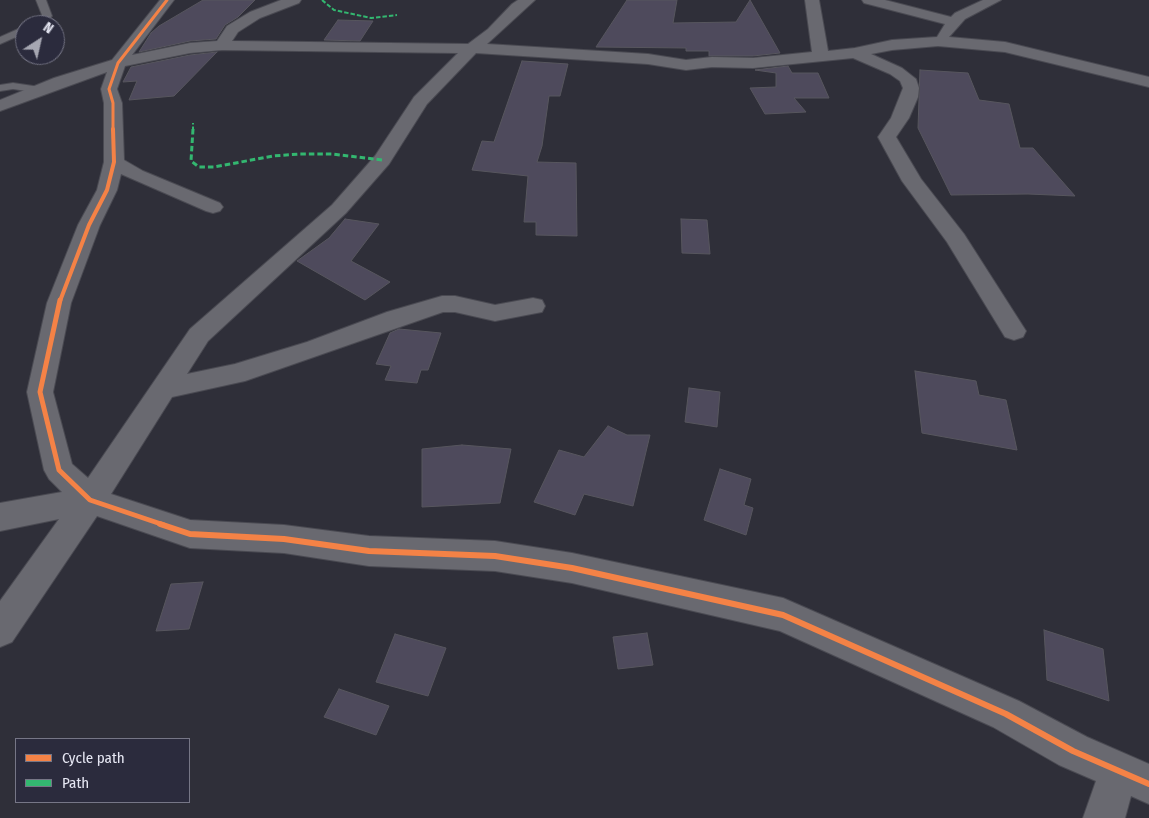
<!DOCTYPE html>
<html>
<head>
<meta charset="utf-8">
<style>
  body { margin:0 }
  #map { position:relative; width:1149px; height:818px; overflow:hidden; background:#2f2f39; font-family:"Fira Sans Condensed",sans-serif }
  canvas { display:block }
  .legend { position:absolute; left:15px; top:738px; width:175px; height:65px; box-sizing:border-box; background:#2b2b3d; border:1px solid #767686; margin:0; padding:6px 9px; list-style:none; font-size:15px; color:#e6e7f3 }
  .legend li { display:flex; align-items:center; gap:10px; height:25px }
  .legend b { width:25px; border:1px solid #767686 }
  .north { position:absolute; left:15px; top:15px; width:50px; height:50px; box-sizing:border-box; background:#2b2b3d; border:1px solid #767686; border-radius:50%; rotate:35deg; font-size:14px; font-weight:700; line-height:20px; text-align:center; color:#e6e7f3 }
  .north::after { content:''; display:block; margin:auto; width:18px; height:22px; background:#a6a7b2; clip-path:polygon(50% 0,100% 100%,50% 72%,0 100%) }
</style>
</head>
<body>
<div id="map">
<canvas width="1149" height="818"></canvas>
<ul class="legend">
<li><b style="height:6px;background:#f48246"></b>Cycle path</li>
<li><b style="height:6px;background:#33b770"></b>Path</li>
</ul>
<div class="north">N</div>
</div>
<script>
const c = document.querySelector('canvas').getContext('2d');
c.lineJoin = 'round';
function paint(path, color) { c.fillStyle = color; c.fill(path, 'evenodd'); }
const toPath = rows => new Path2D(rows.map(r => 'M' + r).join(''));
function strokePath(path, color, width, dash) { c.strokeStyle = color; c.lineWidth = width; c.lineCap = dash ? 'butt' : 'round'; c.setLineDash(dash || []); c.stroke(path); }
const building = toPath([
  [203,0,255,0,238,17,225,25,216,39,190,41,139,52,151,33,159,26,203,0],
  [627,0,677,0,673,23,736,22,750,0,780,53,753,56,709,56,709,51,686,51,686,48,596,47,627,0],
  [338,20,373,21,360,41,324,40,338,20],
  [217,52,174,96,129,100,137,81,123,82,131,67,190,55,217,52],
  [522,61,568,64,560,96,549,96,542,146,537,162,576,163,577,236,536,235,536,222,524,222,528,176,472,170,482,141,494,142,522,61],
  [788,66,792,73,818,73,829,98,794,98,806,112,765,114,750,88,776,87,776,73,755,70,788,66],
  [920,70,968,73,979,100,1009,104,1020,148,1033,148,1075,196,1028,194,951,195,918,128,920,70],
  [345,219,379,224,351,261,390,282,365,300,297,261,329,238,345,219],
  [681,219,707,220,710,254,682,253,681,219],
  [399,329,441,333,428,370,421,370,417,383,385,380,391,366,376,364,390,333,399,329],
  [915,371,976,381,979,395,1006,400,1017,450,922,433,915,371],
  [689,388,720,392,717,427,685,422,689,388],
  [608,426,627,435,650,435,633,506,584,494,575,515,534,502,559,450,584,457,608,426],
  [462,445,511,449,500,503,422,507,422,449,462,445],
  [720,469,751,479,744,505,753,508,746,535,704,520,720,469],
  [203,582,189,629,156,631,171,584,203,582],
  [1044,630,1103,649,1109,701,1047,680,1044,630],
  [647,633,653,665,618,669,613,637,647,633],
  [395,634,446,648,428,696,376,682,395,634],
  [339,689,389,706,376,735,324,717,339,689]
]);
paint(building, '#4e4a5c');
strokePath(building, '#57565e', 1);
const lane = toPath([
  [36,0,46,0,52,16,41,25,29,25,42,15,36,0],
  [25,26,25,33,0,44,0,37,25,26],
  [13,83,40,87,46,90,40,93,13,89,0,91,0,85,13,83]
]);
const street = toPath([
  [160,0,174,0,132,55,190,43,217,41,227,26,250,12,281,0,301,0,299,3,260,18,238,32,232,41,468,44,488,29,512,4,518,0,535,0,487,44,648,54,686,60,712,57,753,58,812,52,805,0,819,0,828,51,855,48,892,40,937,37,945,24,864,3,862,0,885,0,951,17,955,13,983,0,1001,0,965,19,949,37,1005,42,1149,77,1149,87,1005,52,938,46,892,50,871,54,902,68,916,79,919,88,918,97,909,118,896,137,921,179,964,234,1026,331,1023,337,1014,340,1005,337,947,242,902,181,878,137,891,118,903,88,900,81,890,74,853,58,753,68,712,67,686,70,648,64,476,53,427,104,389,164,346,213,208,341,187,374,235,364,307,342,387,312,442,296,455,296,495,305,533,298,542,300,545,306,542,312,495,321,455,312,443,312,245,381,172,397,111,494,190,520,284,525,369,536,495,541,572,553,783,598,1019,701,1087,737,1149,764,1149,804,1131,796,1125,818,1083,818,1096,781,1059,765,993,727,780,631,572,583,495,571,369,566,284,553,190,548,97,516,12,642,0,647,0,601,59,519,0,531,0,503,62,492,49,479,44,470,27,392,47,303,78,225,97,190,104,162,104,103,101,89,107,72,0,111,0,100,54,78,112,60,160,0],
  [222,50,458,53,414,97,375,156,332,205,190,329,88,478,72,464,53,392,71,303,100,225,117,190,121,174,206,211,213,213,220,211,223,207,220,203,143,171,124,160,122,103,117,89,125,66,190,53,222,50]
]);
strokePath(lane, '#4a4a52', 2);
strokePath(street, '#4a4a52', 2);
paint(lane, '#696970');
paint(street, '#696970');
strokePath(toPath([
  [322,0,334,10,371,18,397,15],
  [193,131,193,123]
]), '#33b770', 2, [4.5, 2]);
strokePath(toPath([
  [193,129,191,161,199,167,214,167,273,156,300,154,332,154,382,160]
]), '#33b770', 3, [5.5, 3]);
strokePath(toPath([
  [113,131,113,103,109,89,118,63,167,0]
]), '#f48246', 3);
strokePath(toPath([
  [60,301,89,225,107,190,114,162,113,129]
]), '#f48246', 4);
strokePath(toPath([
  [60,300,40,392,59,470,90,500,164,525]
]), '#f48246', 5);
strokePath(toPath([
  [160,524,190,534,284,539,369,551,495,556,572,568,783,615,1006,714,1073,751,1149,784]
]), '#f48246', 6);
</script>
</body>
</html>
